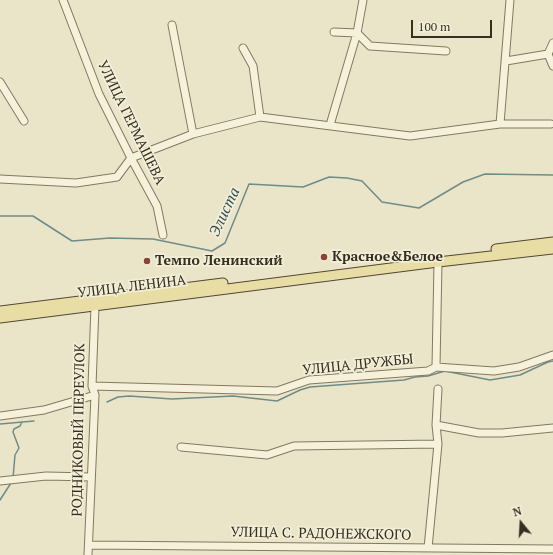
<!DOCTYPE html>
<html>
<head>
<meta charset="utf-8">
<style>
  body { margin:0 }
  #map { position:relative; width:553px; height:555px; overflow:hidden; background:#eae5c9; font-family:"PT Serif",serif }
  canvas { display:block }
  .north { position:absolute; left:501px; top:503px; width:40px; height:40px; -webkit-text-stroke:3px #f2eed7; paint-order:stroke; rotate:342deg; font-size:11px; font-weight:700; line-height:16px; text-align:center; color:#362f21 }
  .north::after { content:''; display:block; margin:auto; width:14px; height:18px; background:#362f21; clip-path:polygon(50% 0,100% 100%,50% 72%,0 100%) }
  .scale { position:absolute; left:411px; top:20px; width:81px; height:18px; box-sizing:border-box; border:2px solid #362f21; border-top:0; padding-left:5px; font-size:12px; line-height:14px; white-space:nowrap; color:#362f21; -webkit-text-stroke:3px #f2eed7; paint-order:stroke }
</style>
</head>
<body>
<div id="map">
<canvas width="553" height="555"></canvas>
<div class="north">N</div>
<div class="scale">100 m</div>
</div>
<script>
const c = document.querySelector('canvas').getContext('2d');
c.lineJoin = 'round';
const toPath = rows => new Path2D(rows.map(r => 'M' + r).join(''));
function strokePath(path, color, width, dash) { c.strokeStyle = color; c.lineWidth = width; c.lineCap = dash ? 'butt' : 'round'; c.setLineDash(dash || []); c.stroke(path); }
function write(font, color, halo, rows, align = 'center') {
  c.font = font + ' "PT Serif",serif'; c.lineWidth = 3.5; c.setLineDash([]); c.textBaseline = 'middle'; c.strokeStyle = halo; c.fillStyle = color; for (const [text, x, y, turn = 0] of rows) {
    c.save(); c.translate(x, y); c.rotate((+turn || 0) * Math.PI / 180); c.textAlign = isNaN(turn) ? turn : align; if (halo) c.strokeText(text, 0, 0); c.fillText(text, 0, 0); c.restore();
  }
}
strokePath(toPath([
  [0,216,33,216,72,241,110,238,153,239,212,251,225,243,249,184,303,187,329,177,347,178,362,181,382,202,419,208,463,182,485,174,553,175],
  [107,402,118,397,129,396,172,399,233,396,277,401,300,390,310,387,404,380,415,377,428,376,445,371,490,380,520,375,548,362,553,361],
  [0,424,34,421],
  [13,478,15,455,19,448,13,432,14,429,20,426,22,422],
  [0,500,11,483]
]), '#708c89', 1.5);
const minor = toPath([
  [63,0,99,94,131,158,157,206,163,235],
  [172,25,193,134],
  [334,32,357,33,370,46,446,51],
  [243,48,253,66,260,117],
  [548,54,553,66],
  [506,61,548,54,553,43],
  [0,82,24,121],
  [500,124,510,0],
  [330,125,357,33,363,0],
  [0,179,76,183,117,177,131,158,193,134,260,117,410,136,500,124,551,124],
  [436,367,438,262],
  [92,386,277,391,309,380,428,371,436,367,494,371,519,367,553,355],
  [0,416,44,410,95,395],
  [436,425,479,433,502,433,553,428],
  [181,447,267,455,294,446,438,444],
  [0,481,46,476,91,477],
  [89,545,553,549],
  [428,548,438,444,436,425,438,389],
  [88,555,95,395,92,386,95,306]
]);
const major = toPath([
  [496,249,553,242],
  [0,311,223,283],
  [0,318,438,262,553,249]
]);
strokePath(minor, '#84785f', 9);
strokePath(major, '#524633', 11);
strokePath(minor, '#f5f1db', 7);
strokePath(major, '#e8dea5', 9);
for (const [x, y, r, color] of [
  [324,257,4,"#8c4336"],
  [147,261,4,"#8c4336"]
]) { const dot = new Path2D(); dot.arc(x, y, r, 0, 2 * Math.PI); c.fillStyle = color; c.fill(dot); strokePath(dot, '#f2eed7', 1.5); }
write('14px', '#362f21', '#f2eed7', [
  ["УЛИЦА ГЕРМАШЕВА",131,123,64],
  ["УЛИЦА ЛЕНИНА",132,287,-7],
  ["УЛИЦА ДРУЖБЫ",358,365,-6],
  ["РОДНИКОВЫЙ ПЕРЕУЛОК",79,430,-89],
  ["УЛИЦА С. РАДОНЕЖСКОГО",321,534,1]
]);
write('bold 14px', '#362f21', '#f2eed7', [
  ["Красное&Белое",332,257],
  ["Темпо Ленинский",155,261]
], 'left');
write('italic 15px', '#325154', '#f2eed7', [
  ["Элиста",225,212,-65]
]);
</script>
</body>
</html>
